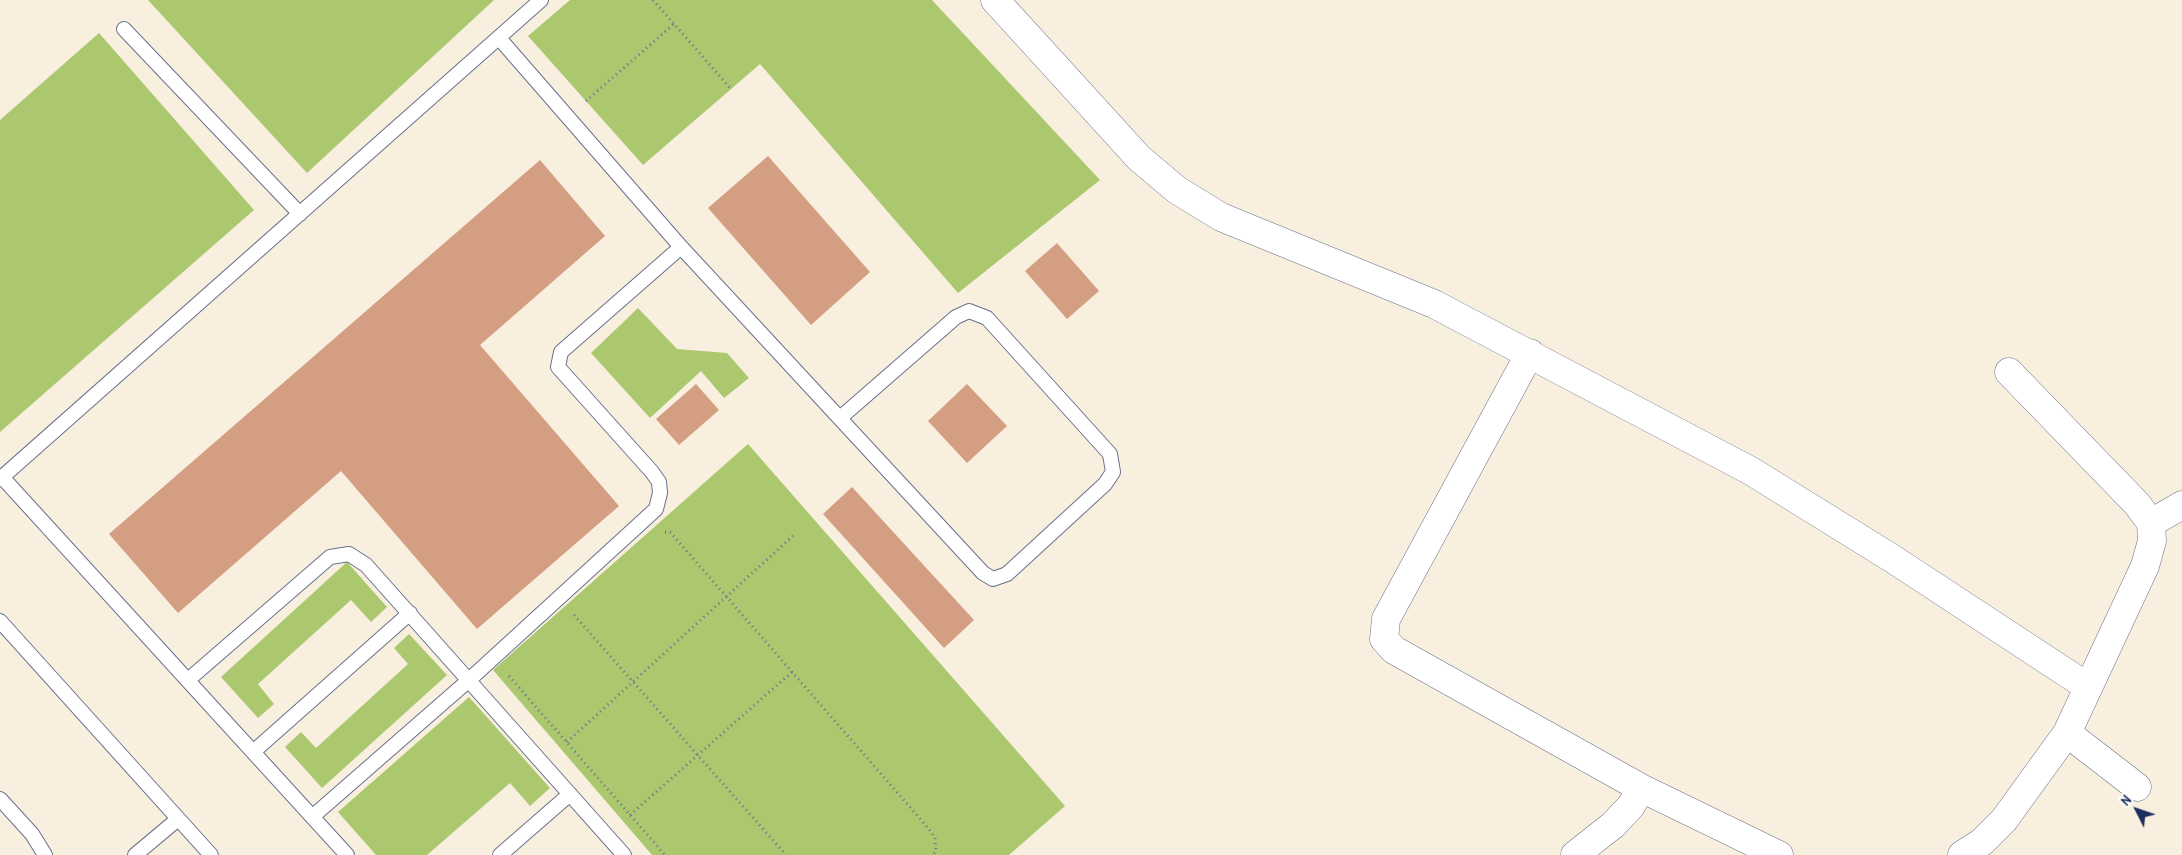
<!DOCTYPE html>
<html>
<head>
<meta charset="utf-8">
<style>
  body { margin:0 }
  #map { position:relative; width:2182px; height:855px; overflow:hidden; background:#f8efdf; font-family:"Patrick Hand",sans-serif }
  canvas { display:block }
  .north { position:absolute; left:2112px; top:785px; width:50px; height:50px; -webkit-text-stroke:4px #fff; paint-order:stroke; rotate:311deg; font-size:14px; font-weight:700; line-height:20px; text-align:center; color:#1b2f5e }
  .north::after { content:''; display:block; margin:auto; width:18px; height:22px; background:#1b2f5e; clip-path:polygon(50% 0,100% 100%,50% 72%,0 100%) }
</style>
</head>
<body>
<div id="map">
<canvas width="2182" height="855"></canvas>
<div class="north">N</div>
</div>
<script>
const c = document.querySelector('canvas').getContext('2d');
c.lineJoin = 'round';
function paint(path, color) { c.fillStyle = color; c.fill(path, 'evenodd'); }
const toPath = rows => new Path2D(rows.map(r => 'M' + r).join(''));
function strokePath(path, color, width, dash) { c.strokeStyle = color; c.lineWidth = width; c.lineCap = dash ? 'butt' : 'round'; c.setLineDash(dash || []); c.stroke(path); }
paint(toPath([
  [148,0,494,0,307,173],
  [570,0,932,0,1100,180,958,293,760,64,643,165,528,36],
  [99,33,254,210,0,432,0,120],
  [638,308,677,349,727,353,749,378,724,398,701,371,650,418,591,353],
  [748,444,1065,806,1009,855,652,855,493,670],
  [347,562,387,607,371,622,351,600,258,684,274,704,258,718,221,677],
  [409,634,447,675,322,788,285,747,301,732,316,748,408,664,394,648],
  [469,697,550,788,530,806,510,783,427,855,376,855,338,812]
]), '#abc86f');
paint(toPath([
  [768,156,870,272,811,325,708,208],
  [540,160,605,236,480,345,619,506,477,629,341,471,178,613,109,534],
  [1057,243,1099,291,1067,319,1025,271],
  [696,384,719,410,679,445,656,419],
  [967,384,1007,426,967,463,928,421],
  [852,487,974,620,944,648,823,514]
]), '#d49e83');
const service = toPath([
  [124,29,300,214],
  [681,247,983,573,993,579,1007,574,1105,484,1113,472,1110,454,987,318,969,311,956,317,840,418],
  [2,477,347,855],
  [0,479,541,0],
  [0,621,211,855],
  [188,680,330,557,349,554,366,565,624,855],
  [253,752,410,613],
  [0,799,32,834,45,855],
  [312,817,469,680,656,509,660,493,659,482,652,472,558,367,561,352,681,247,499,38],
  [135,855,178,819],
  [500,855,570,794]
]);
const minor = toPath([
  [995,0,1139,158,1177,190,1221,217,1434,304,1751,471,1893,559,2088,687],
  [1530,353,1386,619,1384,639,1394,650,1641,788,1631,806,1613,825,1575,855],
  [2151,523,2182,505],
  [2067,733,2137,787],
  [1641,788,1779,855],
  [1962,855,1982,842,2004,820,2067,733,2145,566,2152,541,2151,523,2137,504,2009,372]
]);
strokePath(service, '#68728b', 16);
strokePath(minor, '#68728b', 29);
strokePath(toPath([
  [653,0,731,89],
  [586,101,674,24],
  [665,532,670,532,929,829,935,838,936,851,933,855],
  [574,615,786,855],
  [509,676,665,855],
  [567,742,795,534],
  [630,815,792,672]
]), '#68728b', 3, [1, 4]);
strokePath(service, '#fff', 14);
strokePath(minor, '#fff', 28);
</script>
</body>
</html>
